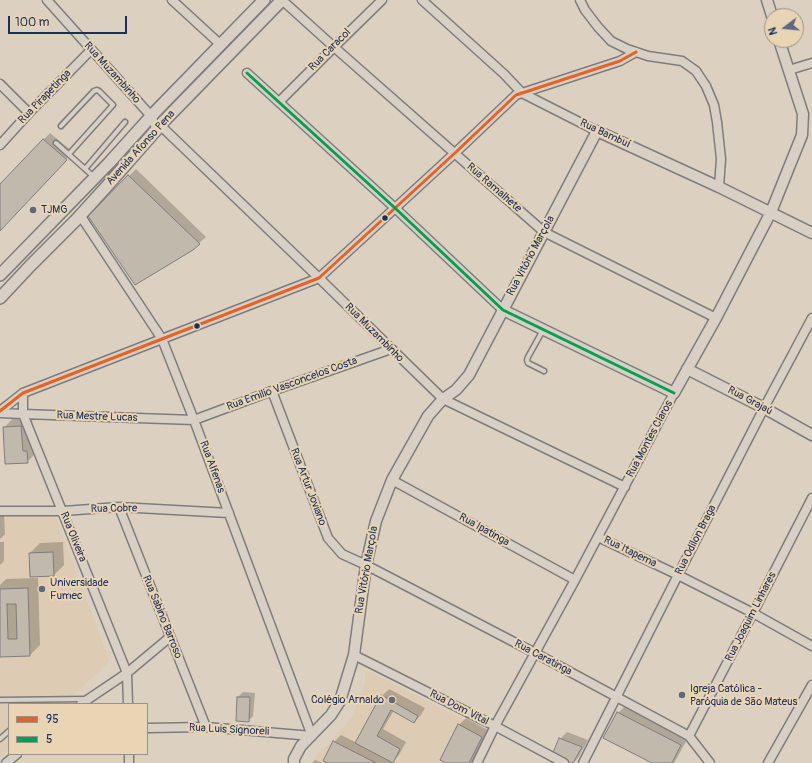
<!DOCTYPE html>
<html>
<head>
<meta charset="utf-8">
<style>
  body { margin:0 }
  #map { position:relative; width:812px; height:763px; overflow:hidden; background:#dcd1c0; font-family:Pangolin,sans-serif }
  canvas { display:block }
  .legend { position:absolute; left:8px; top:703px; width:140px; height:52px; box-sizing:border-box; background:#e9d4b3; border:1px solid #979291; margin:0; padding:5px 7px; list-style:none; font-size:12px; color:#1b2f5e }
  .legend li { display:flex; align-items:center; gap:8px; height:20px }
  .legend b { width:20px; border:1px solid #979291 }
  .north { position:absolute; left:764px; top:8px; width:40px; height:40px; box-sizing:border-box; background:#e9d4b3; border:1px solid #979291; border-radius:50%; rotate:254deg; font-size:11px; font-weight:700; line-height:16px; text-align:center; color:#1b2f5e }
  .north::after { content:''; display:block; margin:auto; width:14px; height:18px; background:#5f6880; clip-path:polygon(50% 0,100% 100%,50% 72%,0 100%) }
  .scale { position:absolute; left:8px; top:16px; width:119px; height:18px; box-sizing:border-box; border:2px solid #1b2f5e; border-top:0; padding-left:5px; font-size:12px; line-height:14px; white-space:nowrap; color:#1b2f5e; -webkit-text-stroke:3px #e9d4b3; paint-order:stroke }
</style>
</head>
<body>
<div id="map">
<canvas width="812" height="763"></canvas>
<ul class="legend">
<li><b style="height:5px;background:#e76225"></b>95</li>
<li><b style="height:5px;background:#01a052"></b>5</li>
</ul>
<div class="north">N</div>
<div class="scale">100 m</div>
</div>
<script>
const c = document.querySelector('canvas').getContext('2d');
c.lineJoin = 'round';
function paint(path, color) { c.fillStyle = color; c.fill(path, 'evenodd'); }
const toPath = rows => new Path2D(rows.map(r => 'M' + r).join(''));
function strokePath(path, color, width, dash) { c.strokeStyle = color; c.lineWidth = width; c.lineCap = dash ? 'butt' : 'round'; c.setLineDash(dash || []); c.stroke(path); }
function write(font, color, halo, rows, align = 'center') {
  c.font = font + ' Pangolin,sans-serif'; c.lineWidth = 4; c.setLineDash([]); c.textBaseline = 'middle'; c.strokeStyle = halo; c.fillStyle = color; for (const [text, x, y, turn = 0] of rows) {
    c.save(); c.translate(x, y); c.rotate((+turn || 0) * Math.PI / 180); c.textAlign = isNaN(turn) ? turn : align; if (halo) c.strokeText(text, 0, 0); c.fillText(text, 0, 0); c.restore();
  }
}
paint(toPath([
  [0,516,53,516,57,519,109,660,108,663,94,677,63,704,9,704,9,749,0,757],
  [369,671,488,732,474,763,314,763,312,760,325,747,352,717,365,683,365,672]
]), '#ddccb3');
paint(toPath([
  [50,133,73,152,0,230,0,186],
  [136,169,206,237,199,243,89,216],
  [32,416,33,441,38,451,27,462,4,428,14,417],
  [0,513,4,513,5,534,0,539],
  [0,542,4,542,4,561,0,565],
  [63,542,64,565,54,575,30,553,40,543],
  [38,578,40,645,30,655,0,656,0,585,6,579],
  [389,689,425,708,421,715,414,722,394,710,383,729,406,742,399,755,393,762,395,763,330,763,334,742,341,735,357,743,382,696],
  [243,692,255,693,253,716,248,721,238,697],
  [625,706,688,738,674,763,654,763,618,713],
  [466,718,488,730,471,763,448,763,459,725],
  [567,732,588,740,578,758,573,763,568,763,560,739],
  [315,760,323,763,312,763]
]), '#0003');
const building = toPath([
  [43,139,67,160,0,231,0,184,43,139],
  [128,175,200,244,193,250,135,285,88,216,128,175],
  [21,426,23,451,27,451,28,463,5,464,3,427,21,426],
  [53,552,54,576,30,577,29,553,53,552],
  [28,588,30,656,0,657,0,589,28,588],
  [7,604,16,604,17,639,8,639,7,604],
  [381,695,418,716,414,723,391,710,377,736,400,749,393,763,355,743,381,695],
  [237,697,250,697,249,722,236,721,237,697],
  [617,712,681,745,672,763,652,763,603,738,617,712],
  [458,724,482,737,469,763,446,763,440,760,458,724],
  [559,738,582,747,573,763,566,763,552,755,559,738],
  [333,741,376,763,328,763,323,761,333,741]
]);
paint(building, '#c2b9ad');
strokePath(building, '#7e7d7e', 1);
const service = toPath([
  [61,126,94,91,97,90,99,91,113,105,69,154],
  [56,143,94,177],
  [85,169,125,122],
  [543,330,528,357,527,360,528,363,544,371],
  [0,700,87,699],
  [0,739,9,731]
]);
const minor = toPath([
  [47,0,151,116,157,130],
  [172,0,221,45],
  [282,0,334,47,544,232,716,318],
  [422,0,504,74,522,93,597,131],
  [580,0,585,10,598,27,611,41,627,49,648,56,682,61,696,71,706,86,714,105,717,122,721,159,719,187],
  [789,70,812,63],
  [247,73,395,208,503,310],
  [0,84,29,113],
  [279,102,334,47,382,0],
  [161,126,319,278,443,399,625,487],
  [0,145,29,113,91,50],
  [80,215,162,339,194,420,312,736,206,727,147,728],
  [272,391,328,538,342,554,366,565,535,653,689,736,710,763],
  [23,393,23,414,127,673,128,704],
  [0,411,23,393,319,278,455,153,516,95,620,61,636,52],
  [0,413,23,414,194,420,272,391,391,349],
  [392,480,575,580],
  [119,507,206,727],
  [0,511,63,511,119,507,229,513],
  [598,537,678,575,753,613,812,646],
  [354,655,495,726,564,763],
  [81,704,127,673,170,637],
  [689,736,753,613,812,498],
  [6,763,17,754],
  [129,763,129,754],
  [477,763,495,726,575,580,674,393],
  [583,763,678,575,764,408,812,318],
  [768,763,812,685]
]);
const tertiary = toPath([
  [767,0,772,16],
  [503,310,674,393,716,318,771,212,802,135,803,114,779,40],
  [687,369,764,408,812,435],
  [294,763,294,759,301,746,331,715,340,701,354,655,366,565,376,521,392,480,428,416,443,399,456,390,469,375,597,131,719,187,812,233]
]);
const secondary = toPath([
  [0,275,109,163,155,112,264,0],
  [0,298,30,266,77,219,107,186,165,120,282,0]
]);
strokePath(service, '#7e7d7e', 7);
strokePath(minor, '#7e7d7e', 11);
strokePath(tertiary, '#7e7d7e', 13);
strokePath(secondary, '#7e7d7e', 14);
strokePath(service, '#d8d0c4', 4);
strokePath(minor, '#d8d0c4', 8);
strokePath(tertiary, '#d8d0c4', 10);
strokePath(secondary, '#d8d0c4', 11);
strokePath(toPath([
  [0,411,23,393,319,278,455,153,516,95,620,61,636,52]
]), '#e76225', 3);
strokePath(toPath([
  [247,73,395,208,503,310,674,393]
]), '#01a052', 3);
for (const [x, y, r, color] of [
  [33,210,4,"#5f6880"],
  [385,218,3.5,"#1b2f5e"],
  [197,326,3.5,"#1b2f5e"],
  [42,589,4,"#5f6880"],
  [682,695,4,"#5f6880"],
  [392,700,4,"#5f6880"]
]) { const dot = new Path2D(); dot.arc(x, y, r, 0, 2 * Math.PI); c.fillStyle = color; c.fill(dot); strokePath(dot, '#e9d4b3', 1.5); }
write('11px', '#1b2f5e', '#e9d4b3', [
  ["Rua Caracol",330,50,-45],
  ["Rua Muzambinho",112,73,48],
  ["Rua Pirapetinga",45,97,-46],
  ["Rua Bambuí",605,134,25],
  ["Avenida Afonso Pena",141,148,-48],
  ["Rua Ramalhete",494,188,41],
  ["Rua Vitório Marçola",531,256,-62],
  ["Rua Muzambinho",374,333,45],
  ["Rua Emilio Vasconcelos Costa",292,384,-20],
  ["Rua Grajaú",750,401,28],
  ["Rua Mestre Lucas",97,417,2],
  ["Rua Montes Claros",650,439,-62],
  ["Rua Alfenas",212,467,70],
  ["Rua Artur Joviano",308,487,69],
  ["Rua Cobre",114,509,-1],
  ["Rua Ipatinga",484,530,29],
  ["Rua Oliveira",73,537,68],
  ["Rua Odilon Braga",696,540,-63],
  ["Rua Itapema",630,552,26],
  ["Rua Vitório Marçola",367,570,-80],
  ["Rua Sabino Barroso",162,617,68],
  ["Rua Joaquim Linhares",751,617,-63],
  ["Rua Caratinga",543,658,28],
  ["Rua Dom Vital",459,708,27],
  ["Rua Luis Signoreli",229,730,3]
]);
write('11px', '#1b2f5e', '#e9d4b3', [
  ["TJMG",41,210],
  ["Universidade",50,583],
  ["Fumec",50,596],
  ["Igreja Católica -",690,689],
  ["Paróquia de São Mateus",690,702],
  ["Colégio Arnaldo",384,700,"right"]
], 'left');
</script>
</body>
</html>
